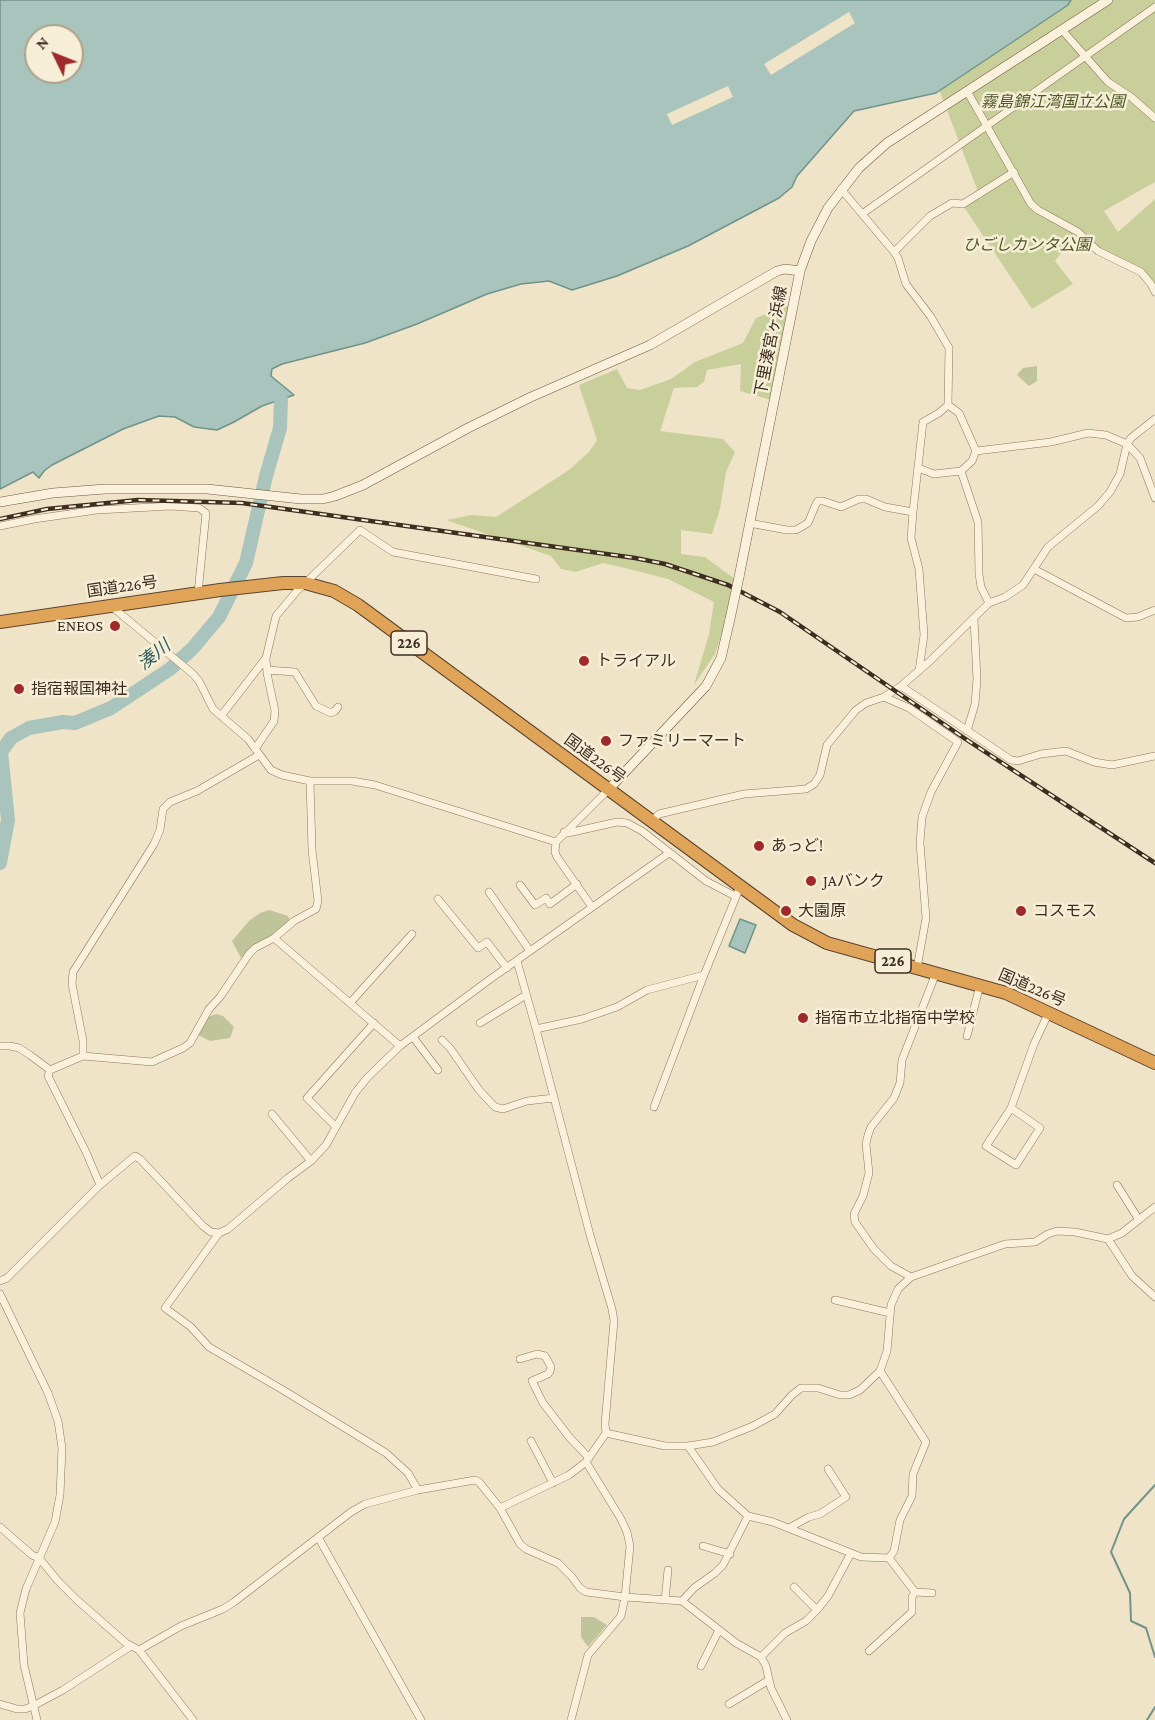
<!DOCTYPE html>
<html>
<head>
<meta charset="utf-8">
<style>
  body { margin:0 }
  #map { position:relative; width:1155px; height:1720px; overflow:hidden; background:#f0e4c8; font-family:"Crimson Pro",serif }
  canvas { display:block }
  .north { position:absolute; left:24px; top:24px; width:60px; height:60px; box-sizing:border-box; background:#f7eed8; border:2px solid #ada18e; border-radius:50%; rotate:313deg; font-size:16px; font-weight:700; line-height:24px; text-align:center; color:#3d2e20 }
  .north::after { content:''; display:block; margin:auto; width:21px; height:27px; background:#9e2a2b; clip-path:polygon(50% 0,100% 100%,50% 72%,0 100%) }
</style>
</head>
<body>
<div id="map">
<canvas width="1155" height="1720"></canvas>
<div class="north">N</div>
</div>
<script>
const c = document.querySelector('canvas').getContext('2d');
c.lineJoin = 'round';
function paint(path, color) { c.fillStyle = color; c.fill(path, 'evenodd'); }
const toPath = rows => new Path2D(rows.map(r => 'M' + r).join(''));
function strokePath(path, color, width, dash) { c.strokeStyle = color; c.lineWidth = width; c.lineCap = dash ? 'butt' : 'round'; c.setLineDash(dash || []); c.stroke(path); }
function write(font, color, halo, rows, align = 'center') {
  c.font = font + ' "Crimson Pro","Noto Sans JP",serif'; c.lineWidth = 5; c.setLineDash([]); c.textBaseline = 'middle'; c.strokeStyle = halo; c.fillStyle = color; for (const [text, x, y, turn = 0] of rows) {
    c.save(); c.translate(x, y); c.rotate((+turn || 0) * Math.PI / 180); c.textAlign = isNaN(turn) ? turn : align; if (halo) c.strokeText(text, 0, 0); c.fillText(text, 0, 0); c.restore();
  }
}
paint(toPath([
  [905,0,1155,0,1155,182,1104,211,1118,232,1155,199,1155,284,1135,265,1103,252,1076,234,1055,261,1073,284,1032,309,964,207,980,197],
  [791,304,771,400,740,391,741,364,707,370,704,382,697,387,674,388,660,431,723,439,735,452,726,472,720,509,712,534,681,530,681,554,705,557,739,582,715,654,694,685,709,634,714,602,668,579,629,569,603,563,576,572,561,569,551,556,446,520,472,515,496,517,569,470,589,452,597,440,579,385,617,369,627,388,640,390,671,379,695,362,743,343,756,318]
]), '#c9cf9b');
paint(toPath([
  [1037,366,1037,381,1029,386,1017,375,1023,368],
  [269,910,288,916,290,921,273,935,249,949,241,958,232,941,249,921,260,913],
  [217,1014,223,1016,234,1027,230,1038,210,1041,198,1035,207,1017],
  [581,1617,594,1617,607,1625,588,1647,581,1637]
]), '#bfc49a');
const water = toPath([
  [0,0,1071,0,1068,5,936,93,854,111,797,176,792,187,779,198,688,246,617,276,572,290,549,281,521,284,487,294,417,324,365,343,282,364,272,369,271,376,294,395,262,406,234,422,217,430,194,427,175,417,159,416,123,429,52,465,44,471,39,478,33,472,0,489,0,0],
  [36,36,72,36,72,72,36,72,36,36],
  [740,919,756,925,745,953,729,946,740,919]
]);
paint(water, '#a9c4bc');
strokePath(water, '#6f938a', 1.5);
paint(toPath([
  [849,12,855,23,771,75,764,64],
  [728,86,733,97,672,125,667,114]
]), '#f0e4c8');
strokePath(toPath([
  [1155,1485,1124,1519,1111,1552,1130,1593,1131,1621,1146,1628,1155,1657],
  [1147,1720,1155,1707]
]), '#6f938a', 2);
strokePath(toPath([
  [0,863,8,820,1,752,11,738,29,728,63,722,75,723,111,708,170,669,192,649,219,617,246,563,266,476,280,428,281,399]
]), '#a9c4bc', 14);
const street = toPath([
  [1062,30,1108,82,1131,97,1155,118],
  [967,91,1031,204,1038,210,1078,232,1098,251,1141,272,1151,284,1155,292],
  [841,189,894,252,898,258,906,284,931,317,949,348,948,405,939,413,923,422,913,512,911,538,919,569,924,635,919,671],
  [862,214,1155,7],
  [894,252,930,216,952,203,963,204,1014,172],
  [948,405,959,413,976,451,972,461,961,471,978,522,979,574,981,587,989,603],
  [976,451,1051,442,1088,433,1106,435,1127,444,1140,458,1155,498],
  [918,468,934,474,961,471],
  [749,523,787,530,796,530,808,523,816,504,818,501,823,501,841,507,859,499,866,499,885,507,913,512],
  [0,526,34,519,97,510,171,506,199,508,206,513,198,593],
  [1034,569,1126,618,1138,617,1155,610],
  [110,605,193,674,199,681,213,709,248,739,271,770,282,775,310,781,352,781,375,785,556,842],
  [267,670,295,672,316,706,331,713,335,711,338,707],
  [901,686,1011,760,1018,761,1041,754,1066,751,1094,762,1112,765,1155,756],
  [884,697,909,708,958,742,931,792,922,817,920,843,926,918,917,968],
  [221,716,266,658],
  [967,731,975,704,977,679,974,619],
  [255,749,274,721,275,711,267,673,266,658,276,616,296,592,360,530,393,552,536,579],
  [652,821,659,814,744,794,806,789,814,784,820,775,827,745,856,710,866,703,884,697,901,686,930,661,989,603,1005,597,1023,585,1048,547,1098,506,1110,492,1120,474,1127,444,1131,438,1155,419],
  [564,832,568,833,617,822,627,823,642,831,706,881,735,896],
  [520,885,535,905,546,898,550,904,577,884],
  [489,892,530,951],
  [438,899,478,948,487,942,507,968],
  [592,907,557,857,555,852,556,842,609,789],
  [274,938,400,1046],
  [350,1003,412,934],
  [480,1023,526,995],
  [536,1029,582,1019,617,1007,647,990,704,975],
  [967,1036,980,985],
  [413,1037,438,1070],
  [442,1040,450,1048,479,1090,495,1107,503,1109,527,1101,554,1098],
  [0,1046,10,1046,19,1048,30,1055,50,1070],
  [83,1056,152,1062,183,1048,190,1043,209,1009,220,997,249,954,255,948,274,938,294,921,316,909,318,901,312,850,310,781],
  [654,1107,704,975,740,887],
  [1011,1108,1040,1128,1016,1165,986,1146,1011,1108,1034,1044,1049,1012],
  [272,1114,311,1161],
  [335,1126,307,1098,374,1023],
  [100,1185,86,1152,48,1076,50,1070,83,1056,83,1041,72,984,73,972,154,844,160,830,163,809,170,802,197,791,259,755],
  [1117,1185,1139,1220],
  [1108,1239,1132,1276,1155,1297],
  [911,1277,891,1266,874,1249,855,1222,854,1214,863,1196,869,1173,866,1144,868,1135,871,1127,894,1098,900,1083,902,1060,936,973],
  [0,1281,7,1278,100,1185,135,1156,140,1159,203,1226,211,1232,219,1233],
  [0,1294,48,1393,58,1421,62,1448,60,1495,55,1522,26,1589,20,1613,24,1665,37,1720],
  [835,1300,890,1313],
  [520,1359,537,1354,545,1356,551,1367,550,1371,548,1374,532,1381,543,1403,570,1438,589,1458],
  [880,1371,926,1442,913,1474,912,1496,900,1520,894,1551,889,1558],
  [606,1433,665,1446,688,1446,713,1442,753,1426,775,1414,792,1395,801,1388,818,1388,840,1395,849,1395,860,1390,880,1371,887,1351,891,1305,898,1289,911,1277,1005,1244,1035,1242,1048,1234,1057,1231,1075,1232,1108,1239,1122,1233,1155,1207],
  [531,1441,553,1483],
  [688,1446,718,1489,748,1516,773,1522,851,1553],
  [418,1490,408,1473,386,1453,283,1390,209,1347,191,1327,165,1308,219,1233,228,1229,288,1178,311,1161,326,1145,355,1093,367,1078,400,1046,489,980,669,853],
  [500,1508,569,1475,586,1462,606,1433,605,1424,614,1321,612,1309,590,1235,536,1029,517,961],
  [0,1527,32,1555,39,1558,58,1581,77,1600,126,1643,139,1650,193,1720],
  [789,1528,809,1517,820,1514,846,1497,828,1469],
  [318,1537,421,1720],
  [703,1546,730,1554],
  [794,1587,817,1610],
  [665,1600,668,1570],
  [682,1601,694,1588,715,1573,723,1565,748,1516],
  [139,1650,181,1626,223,1609,234,1602,351,1512,365,1504,418,1490,475,1480,479,1482,500,1508,520,1544,526,1549,558,1563,572,1577,580,1588,586,1592,625,1597,682,1601,736,1643,761,1657,766,1666,771,1688,787,1720],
  [869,1651,912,1612,912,1597,915,1592],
  [761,1657,785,1633,806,1621,817,1610,828,1596,851,1553,861,1557,889,1558,915,1592,932,1593],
  [701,1666,719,1630],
  [0,1704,17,1709,25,1709,33,1706,63,1690,131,1646],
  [729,1704,769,1680],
  [571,1720,588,1655,621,1616,625,1597,630,1546,627,1532,621,1519,586,1462]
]);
const secondary = toPath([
  [0,502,53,493,105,489,207,489,301,499,323,499,335,496,363,485,468,428,531,397,650,345,777,271,785,269,800,271],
  [739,577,800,271,811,241,828,208,859,168,887,143,1108,0],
  [609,789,706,686,721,658,730,619]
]);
const highway = toPath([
  [0,622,220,590,283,583,305,583,334,591,358,605,793,925,827,943,1006,993,1155,1063]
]);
strokePath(street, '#8d765c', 8);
strokePath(secondary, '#6f573f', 10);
strokePath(highway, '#5b4430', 14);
strokePath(street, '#faf1dc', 7);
strokePath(secondary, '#faf1dc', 9);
strokePath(highway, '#e0a458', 12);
const rail = toPath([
  [0,519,47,509,138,500,242,503,635,558,665,564,728,585,780,612,964,738,1155,863]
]);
strokePath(rail, '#3d2e20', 4.5);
strokePath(rail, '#f7eed8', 2, [7]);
const secondaryBridge = toPath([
  [730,619,739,577]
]);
strokePath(secondaryBridge, '#6f573f', 10, []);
strokePath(secondaryBridge, '#faf1dc', 9);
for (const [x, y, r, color] of [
  [115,626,6,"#9e2a2b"],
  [584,661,6,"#9e2a2b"],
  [19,689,6,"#9e2a2b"],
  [606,741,6,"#9e2a2b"],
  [759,846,6,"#9e2a2b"],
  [811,881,6,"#9e2a2b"],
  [786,911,6,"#9e2a2b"],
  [1021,911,6,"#9e2a2b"],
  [803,1018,6,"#9e2a2b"]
]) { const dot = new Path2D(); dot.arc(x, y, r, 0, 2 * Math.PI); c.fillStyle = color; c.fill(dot); strokePath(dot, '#f7eed8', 2); }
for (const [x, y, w] of [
  [409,643,36],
  [893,961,36]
]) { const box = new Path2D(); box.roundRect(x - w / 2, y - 12, w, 24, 4.5); c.fillStyle = '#f7eed8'; c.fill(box); strokePath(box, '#3d2e20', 1.5); }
write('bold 15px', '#3d2e20', null, [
  ["226",409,643],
  ["226",893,961]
]);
write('italic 16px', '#4d5a26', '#f7eed8', [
  ["霧島錦江湾国立公園",1053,102],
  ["ひごしカンタ公園",1027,245]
]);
write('16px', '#3d2e20', '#f7eed8', [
  ["下里湊宮ヶ浜線",771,341,-79],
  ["国道226号",122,587,-8],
  ["国道226号",595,759,36],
  ["国道226号",1032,988,23]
]);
write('16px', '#3d2e20', '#f7eed8', [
  ["ENEOS",103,626,"right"],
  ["トライアル",596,661],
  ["指宿報国神社",31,689],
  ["ファミリーマート",618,741],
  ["あっど!",771,846],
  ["JAバンク",823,881],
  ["大園原",798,911],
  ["コスモス",1033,911],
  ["指宿市立北指宿中学校",815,1018]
], 'left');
write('italic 18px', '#2f5d5a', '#f7eed8', [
  ["湊川",154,655,-39]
]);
</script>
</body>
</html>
